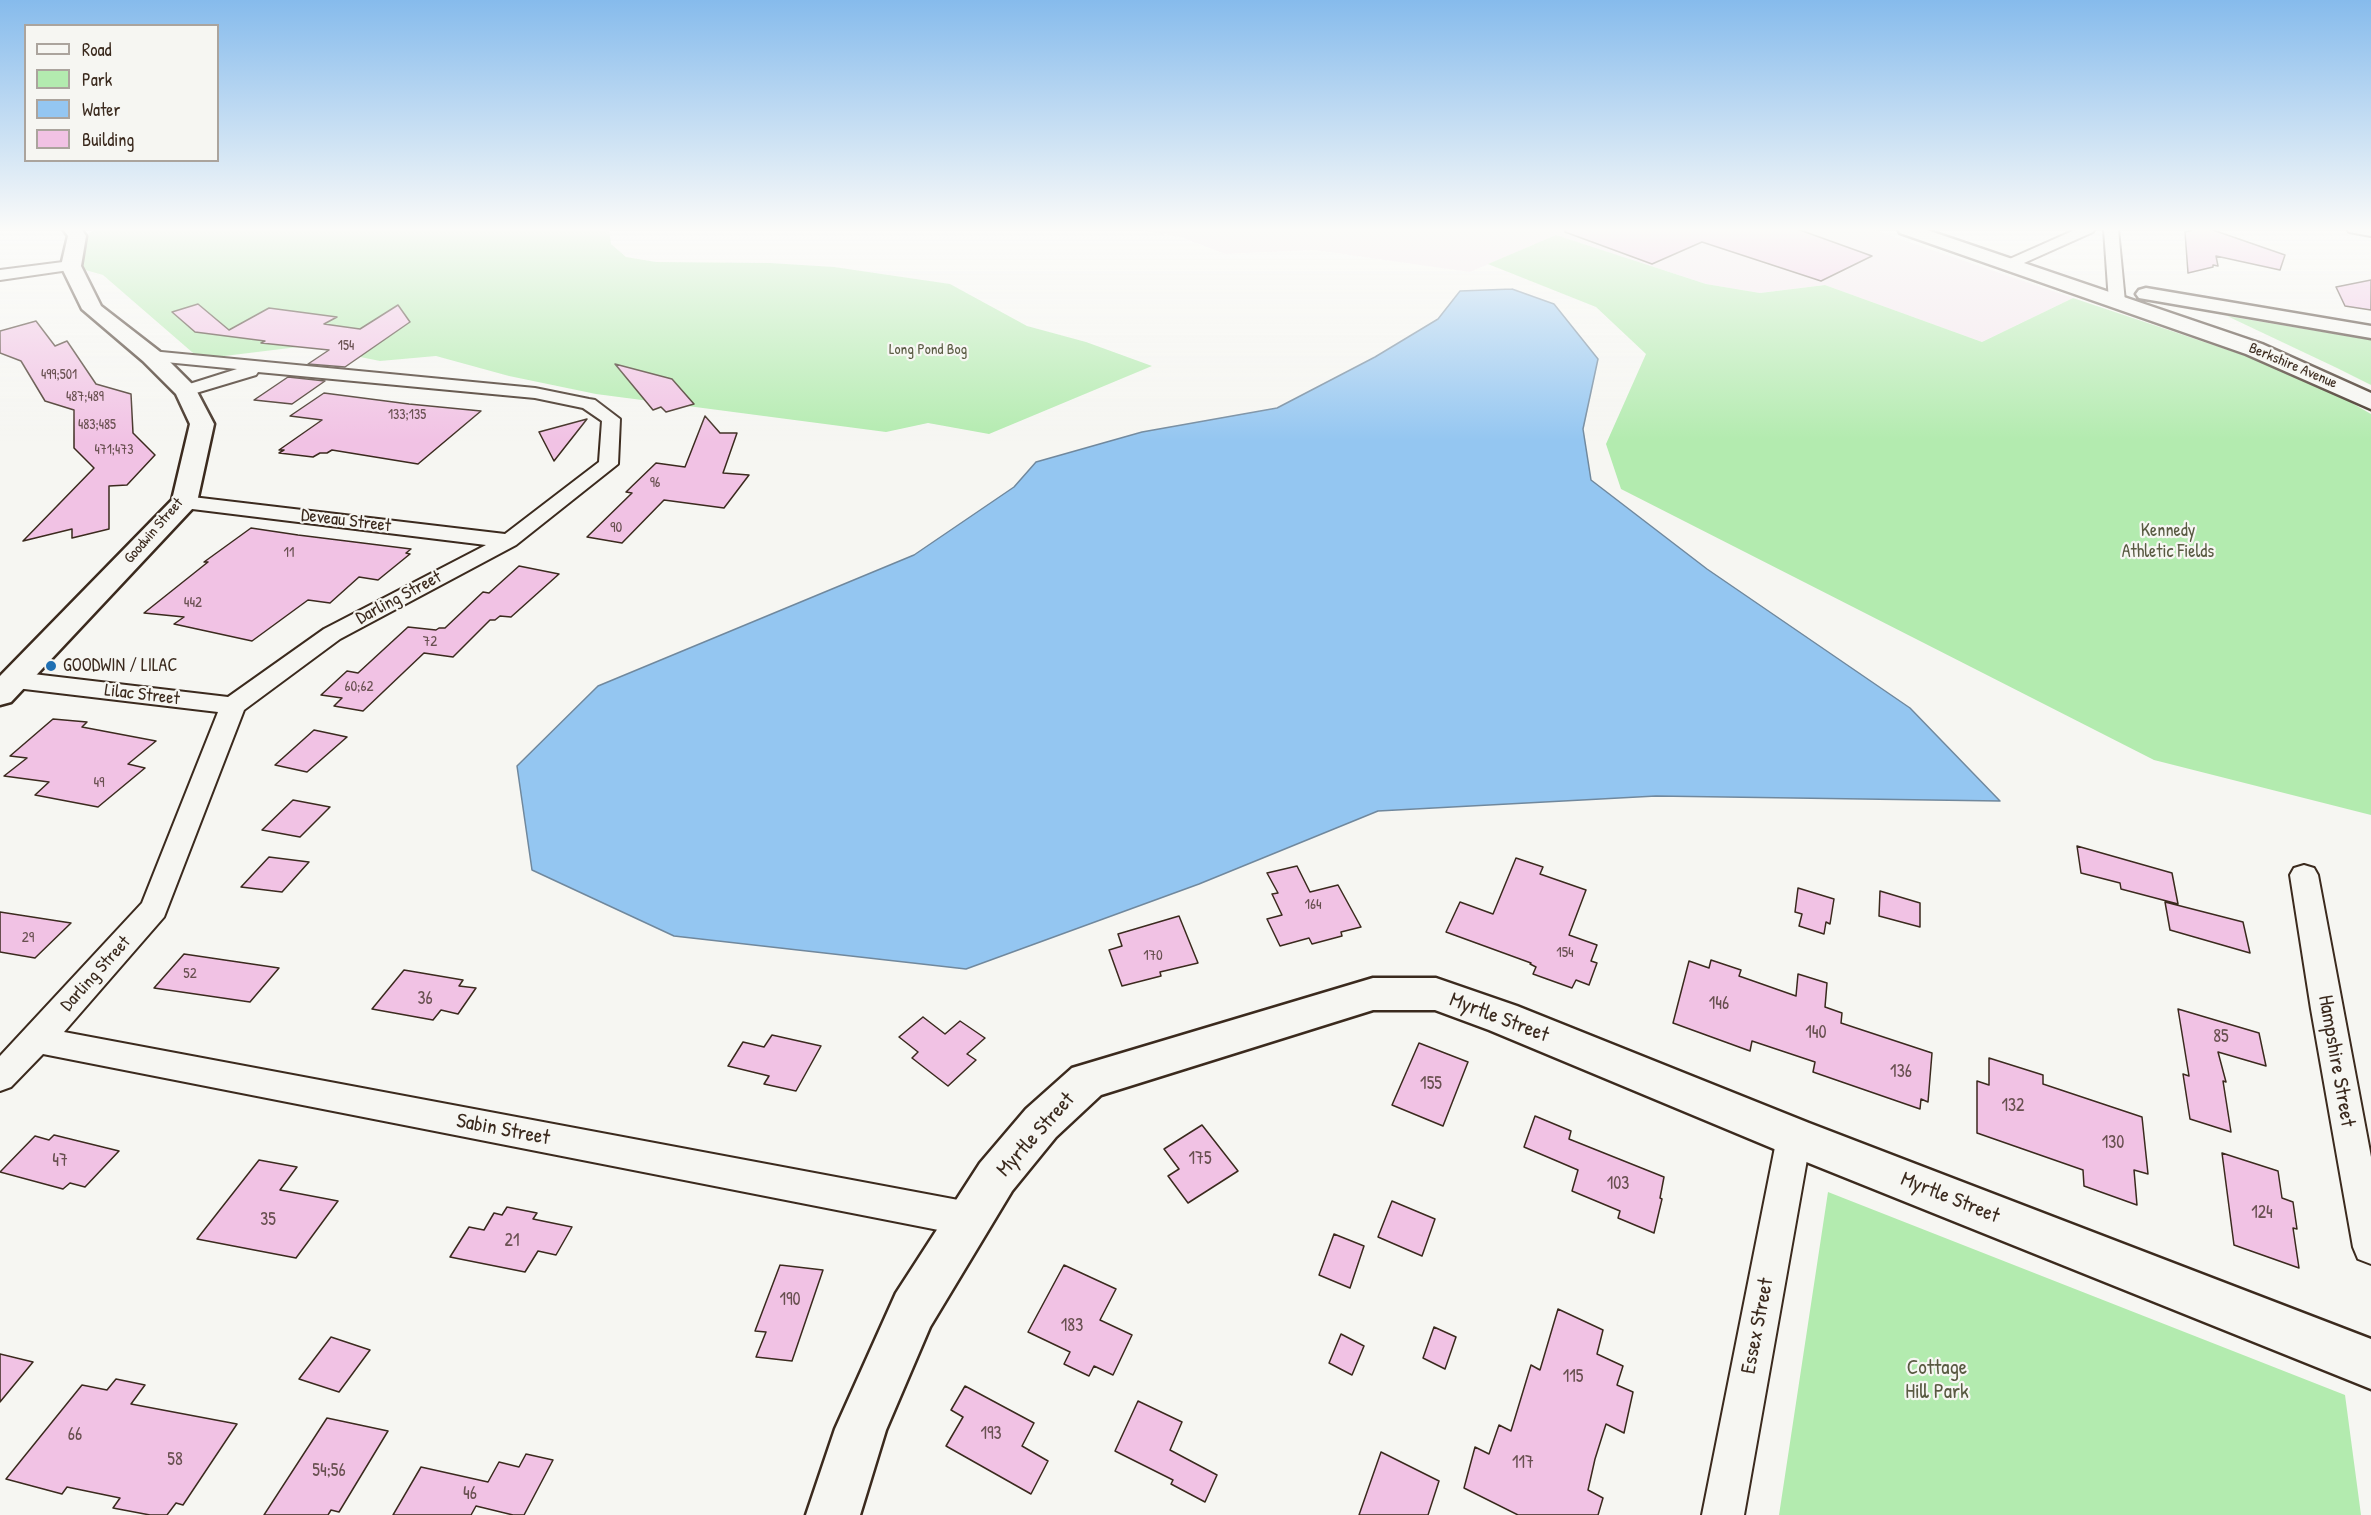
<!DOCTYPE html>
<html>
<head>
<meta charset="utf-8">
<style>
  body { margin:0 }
  #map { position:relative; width:2371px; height:1515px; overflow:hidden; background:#f6f6f2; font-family:"Patrick Hand",sans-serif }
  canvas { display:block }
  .legend { position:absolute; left:24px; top:24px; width:195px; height:138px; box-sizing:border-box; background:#f6f6f2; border:2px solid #aba49d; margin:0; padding:8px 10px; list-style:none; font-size:18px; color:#3b2a1e }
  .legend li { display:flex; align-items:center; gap:12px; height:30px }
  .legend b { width:30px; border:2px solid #aba49d }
</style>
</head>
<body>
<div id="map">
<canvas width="2371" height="1515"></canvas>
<ul class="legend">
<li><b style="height:8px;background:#f6f6f2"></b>Road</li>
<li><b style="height:16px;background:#b3ebaf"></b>Park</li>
<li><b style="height:16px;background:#94c6f1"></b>Water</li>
<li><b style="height:16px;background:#f1c2e4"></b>Building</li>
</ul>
</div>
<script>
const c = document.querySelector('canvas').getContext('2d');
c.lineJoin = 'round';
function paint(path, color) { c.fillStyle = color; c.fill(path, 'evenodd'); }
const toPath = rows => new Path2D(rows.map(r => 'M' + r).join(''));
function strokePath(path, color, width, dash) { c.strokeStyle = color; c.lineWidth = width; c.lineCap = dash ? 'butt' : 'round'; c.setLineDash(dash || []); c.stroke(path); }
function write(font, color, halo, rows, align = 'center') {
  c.font = font + ' "Patrick Hand",sans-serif'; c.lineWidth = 4.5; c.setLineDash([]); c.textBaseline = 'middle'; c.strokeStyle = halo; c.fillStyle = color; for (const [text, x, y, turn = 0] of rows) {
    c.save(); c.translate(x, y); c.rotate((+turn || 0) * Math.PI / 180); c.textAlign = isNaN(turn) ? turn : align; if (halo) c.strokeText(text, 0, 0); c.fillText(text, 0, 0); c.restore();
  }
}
paint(toPath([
  [1136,229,1871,229,2073,298,1982,342,1825,285,1760,293,1706,284,1556,235,1470,272,1314,250,1225,254,1181,237]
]), '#f4e6ee');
paint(toPath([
  [94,229,609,229,611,244,626,257,656,262,770,263,834,267,950,284,1027,326,1086,342,1152,366,989,434,928,423,886,432,596,394,509,376,436,356,380,361,306,346,200,359,103,275,68,265,84,240],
  [1556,235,1706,284,1760,293,1825,285,1982,342,2073,298,2258,360,2345,399,2371,414,2371,815,2154,760,1621,489,1606,444,1646,354,1596,307,1488,264],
  [2227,316,2371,340,2371,385,2337,368],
  [1828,1192,2345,1395,2361,1515,1779,1515]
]), '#b3ebaf');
const water = toPath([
  [1512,289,1554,304,1598,359,1583,429,1591,480,1707,569,1910,708,2000,801,1656,796,1378,811,1199,884,966,969,674,936,532,870,517,766,598,686,914,555,1014,487,1036,462,1142,432,1277,408,1375,357,1438,319,1460,291,1512,289]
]);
paint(water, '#94c6f1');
strokePath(water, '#70889d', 1.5);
const building = toPath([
  [1565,229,1797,229,1872,256,1821,281,1702,242,1652,264,1565,232,1565,229],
  [2197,229,2210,229,2285,255,2280,270,2216,256,2218,266,2213,265,2213,267,2188,273,2185,232,2197,229],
  [2371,280,2371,310,2345,306,2336,287,2371,280],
  [198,304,229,330,269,308,337,317,324,324,360,329,398,305,410,322,345,367,308,364,329,350,261,343,265,341,195,332,172,312,198,304],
  [36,321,55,346,67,341,96,384,131,394,133,433,155,455,127,485,109,486,109,529,72,538,72,529,23,541,94,468,74,448,74,410,45,401,21,361,0,353,0,331,36,321],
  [615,364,672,379,694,404,666,412,661,407,653,410,615,364],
  [288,377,325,381,292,404,254,400,288,377],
  [324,393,409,404,481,411,418,464,332,450,327,453,320,453,313,457,279,453,284,450,279,450,322,420,290,416,324,393],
  [705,416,720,433,737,433,723,473,749,475,724,508,664,500,622,543,587,537,632,493,626,492,656,463,685,467,705,416],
  [587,419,554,461,539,432,587,419],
  [251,528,298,535,411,549,406,553,410,554,378,580,359,577,330,603,308,600,252,641,174,624,184,617,144,613,208,562,204,562,251,528],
  [519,566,559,574,511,617,500,616,495,620,490,620,453,657,424,653,363,711,334,706,342,698,321,695,347,671,358,673,408,627,436,630,439,628,445,628,483,592,489,593,519,566],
  [53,719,87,722,82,727,156,741,128,764,145,768,98,807,35,795,49,782,4,776,27,758,10,756,53,719],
  [314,730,347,737,307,772,275,765,314,730],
  [293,800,330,807,300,837,262,830,293,800],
  [2077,846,2172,873,2178,904,2121,889,2120,883,2081,873,2077,846],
  [269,857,309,862,282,892,241,887,269,857],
  [1516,858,1543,867,1540,874,1586,890,1569,935,1597,945,1591,961,1597,963,1589,985,1576,980,1572,988,1533,974,1536,967,1530,964,1531,963,1446,932,1460,902,1493,914,1516,858],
  [1297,866,1310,892,1338,885,1361,927,1341,932,1342,936,1312,944,1309,938,1280,946,1267,919,1282,915,1272,894,1278,893,1267,873,1297,866],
  [1798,888,1834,899,1830,924,1826,922,1824,934,1799,926,1802,914,1795,912,1798,888],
  [1880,891,1920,903,1920,927,1879,916,1880,891],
  [2165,902,2243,922,2250,953,2170,930,2165,902],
  [0,912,71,923,35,958,0,952,0,912],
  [1179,916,1198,963,1160,972,1161,976,1122,986,1109,950,1122,946,1118,934,1179,916],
  [184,954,279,968,250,1002,154,988,184,954],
  [1711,960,1741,970,1739,976,1796,996,1798,974,1827,983,1825,1007,1842,1013,1841,1023,1932,1053,1928,1102,1921,1099,1920,1109,1813,1072,1815,1062,1752,1041,1750,1051,1673,1023,1689,961,1709,968,1711,960],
  [404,970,463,980,459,986,476,988,458,1014,441,1010,433,1020,372,1009,404,970],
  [2178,1009,2259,1033,2266,1066,2218,1052,2226,1082,2223,1081,2231,1132,2190,1119,2183,1074,2189,1076,2178,1009],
  [923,1017,945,1034,960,1021,985,1038,967,1054,976,1060,948,1086,912,1058,918,1052,899,1037,923,1017],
  [772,1035,821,1046,796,1091,764,1084,769,1076,728,1066,743,1042,764,1047,772,1035],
  [1419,1043,1468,1062,1443,1126,1392,1105,1419,1043],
  [1989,1058,2043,1075,2043,1084,2142,1117,2148,1174,2134,1170,2137,1205,2084,1186,2083,1170,1977,1133,1977,1081,1989,1085,1989,1058],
  [1535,1116,1571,1131,1569,1139,1664,1177,1660,1198,1662,1199,1654,1233,1618,1218,1620,1211,1572,1191,1578,1170,1524,1147,1535,1116],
  [1202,1125,1238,1171,1188,1203,1168,1176,1179,1169,1164,1149,1202,1125],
  [54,1135,119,1151,85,1187,70,1183,63,1189,0,1172,35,1136,49,1140,54,1135],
  [2222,1153,2278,1171,2282,1198,2293,1202,2297,1229,2293,1228,2299,1268,2234,1245,2222,1153],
  [259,1160,297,1167,280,1190,338,1201,296,1258,197,1239,259,1160],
  [1392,1201,1435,1219,1422,1256,1378,1237,1392,1201],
  [507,1207,537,1213,533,1219,572,1227,556,1255,538,1251,525,1272,450,1257,469,1227,484,1230,494,1213,502,1215,507,1207],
  [1334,1234,1364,1246,1350,1288,1319,1275,1334,1234],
  [780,1265,823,1270,792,1361,756,1357,766,1332,755,1331,780,1265],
  [1064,1265,1116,1289,1100,1320,1132,1335,1113,1375,1094,1366,1089,1376,1064,1364,1070,1352,1028,1332,1064,1265],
  [1558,1309,1603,1330,1597,1354,1623,1366,1617,1385,1633,1392,1624,1433,1606,1424,1595,1459,1588,1490,1603,1498,1598,1515,1518,1515,1464,1488,1475,1447,1489,1454,1499,1425,1511,1431,1531,1365,1540,1370,1558,1309],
  [1434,1327,1456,1337,1445,1369,1423,1358,1434,1327],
  [1341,1334,1364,1346,1352,1375,1329,1363,1341,1334],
  [331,1337,370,1350,339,1392,299,1379,331,1337],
  [0,1354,33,1362,0,1402,0,1354],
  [116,1379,145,1385,131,1404,237,1424,183,1505,176,1503,167,1515,150,1515,113,1508,120,1498,67,1487,62,1494,6,1479,82,1385,107,1390,116,1379],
  [965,1386,1034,1423,1022,1446,1048,1461,1031,1494,946,1446,963,1417,951,1410,965,1386],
  [1138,1401,1182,1422,1170,1450,1217,1475,1205,1502,1171,1484,1173,1480,1115,1451,1138,1401],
  [327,1418,388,1431,339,1512,331,1510,328,1515,264,1515,327,1418],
  [1381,1452,1439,1481,1428,1515,1359,1515,1381,1452],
  [526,1454,553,1460,524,1515,513,1515,476,1506,471,1515,393,1515,421,1467,488,1482,499,1462,519,1467,526,1454]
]);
paint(building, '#f1c2e4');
strokePath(building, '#3b2a1e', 1.5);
const street = toPath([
  [2077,229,2095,229,2093,232,2015,267,2010,269,2002,264,2005,261,2077,229],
  [2104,229,2118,229,2125,302,2117,307,2109,302,2104,229],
  [2347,229,2371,229,2371,236,2349,232,2347,229],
  [71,261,79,266,76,269,0,280,0,270,71,261],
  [151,351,535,388,589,399,595,400,620,419,618,464,516,545,340,639,244,710,164,917,64,1032,969,1202,981,1207,987,1219,981,1231,969,1236,43,1054,11,1087,0,1091,0,1056,142,903,218,712,16,688,8,685,4,680,8,675,16,672,228,697,324,629,486,545,184,508,177,506,174,502,177,498,184,496,505,534,599,462,602,421,583,408,535,398,258,372,256,375,186,396,180,395,177,391,180,387,237,369,145,360,143,356,145,352,151,351],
  [2304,865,2314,868,2318,875,2371,1157,2371,1264,2358,1259,2353,1247,2311,1009,2290,875,2294,868,2304,865],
  [1794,1122,1806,1126,1811,1137,1744,1515,1702,1515,1777,1137,1782,1126,1794,1122]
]);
const secondary = toPath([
  [63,229,81,229,86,236,81,266,101,306,159,351,194,386,214,424,197,502,193,508,11,702,0,705,0,676,172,500,190,424,176,394,143,361,82,309,61,266,68,236,63,229],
  [1898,229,1924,229,2262,344,2371,393,2371,409,2246,354,1900,233,1898,229],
  [2146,288,2371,326,2371,338,2139,298,2136,294,2139,290,2146,288],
  [1373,978,1436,978,1517,1006,1809,1123,2371,1339,2371,1389,1779,1151,1489,1030,1435,1010,1373,1010,1101,1095,1056,1137,1012,1191,930,1327,886,1430,860,1515,806,1515,835,1429,896,1293,980,1163,1026,1109,1072,1068,1373,978]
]);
strokePath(street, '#3b2a1e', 4);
strokePath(secondary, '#3b2a1e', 5);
paint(street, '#f6f6f2');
paint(secondary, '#f6f6f2');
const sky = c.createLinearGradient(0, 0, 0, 441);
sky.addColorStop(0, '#86bbec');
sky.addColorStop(0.52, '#fbfbf9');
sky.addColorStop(1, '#fbfbf900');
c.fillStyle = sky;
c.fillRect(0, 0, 2371, 441);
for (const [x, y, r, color] of [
  [51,666,6,"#1f6fb2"]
]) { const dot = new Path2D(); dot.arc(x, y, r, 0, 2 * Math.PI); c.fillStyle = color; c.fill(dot); strokePath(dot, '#f6f6f2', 2); }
write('14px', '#685050', null, [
  ["154",346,346],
  ["499;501",59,375],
  ["487;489",85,397],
  ["133;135",407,415],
  ["483;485",97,425],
  ["471;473",114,450],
  ["96",655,483]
]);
write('15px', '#595a42', '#f6f6f2', [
  ["Long Pond Bog",928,350]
]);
write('15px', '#3b2a1e', '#f6f6f2', [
  ["Berkshire Avenue",2293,366,23],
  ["Goodwin Street",154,531,-49]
]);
write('15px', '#685050', null, [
  ["90",616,528],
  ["11",289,553],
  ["442",193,603],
  ["72",430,642],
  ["60;62",359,687],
  ["49",99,783],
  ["164",1313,905],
  ["29",28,938],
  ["154",1565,953],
  ["170",1153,956],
  ["52",190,974]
]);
write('18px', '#3b2a1e', '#f6f6f2', [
  ["Deveau Street",346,521,7],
  ["Darling Street",399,598,-28],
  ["Lilac Street",142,695,7],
  ["Darling Street",96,974,-48]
]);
write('18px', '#595a42', '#f6f6f2', [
  ["Kennedy",2168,531],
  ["Athletic Fields",2168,552]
]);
write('18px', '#3b2a1e', '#f6f6f2', [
  ["GOODWIN / LILAC",63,666]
], 'left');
write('18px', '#685050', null, [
  ["36",425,999],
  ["146",1719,1004],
  ["140",1816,1033],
  ["85",2221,1037],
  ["136",1901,1072],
  ["155",1431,1084],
  ["132",2013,1106],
  ["130",2113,1143],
  ["175",1200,1159],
  ["47",60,1161],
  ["103",1618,1184],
  ["124",2262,1213],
  ["35",268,1220],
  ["21",512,1241],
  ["190",790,1300],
  ["183",1072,1326],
  ["115",1573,1377],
  ["193",991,1434],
  ["66",75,1435],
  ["58",175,1460],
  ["117",1523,1463],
  ["54;56",329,1471],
  ["46",470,1494]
]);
write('21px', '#3b2a1e', '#f6f6f2', [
  ["Myrtle Street",1499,1018,21],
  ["Hampshire Street",2336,1061,80],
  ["Sabin Street",503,1130,11],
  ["Myrtle Street",1036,1135,-48],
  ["Myrtle Street",1950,1198,22],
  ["Essex Street",1758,1326,-79]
]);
write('21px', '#595a42', '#f6f6f2', [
  ["Cottage",1937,1368],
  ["Hill Park",1937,1392]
]);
</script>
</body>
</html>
